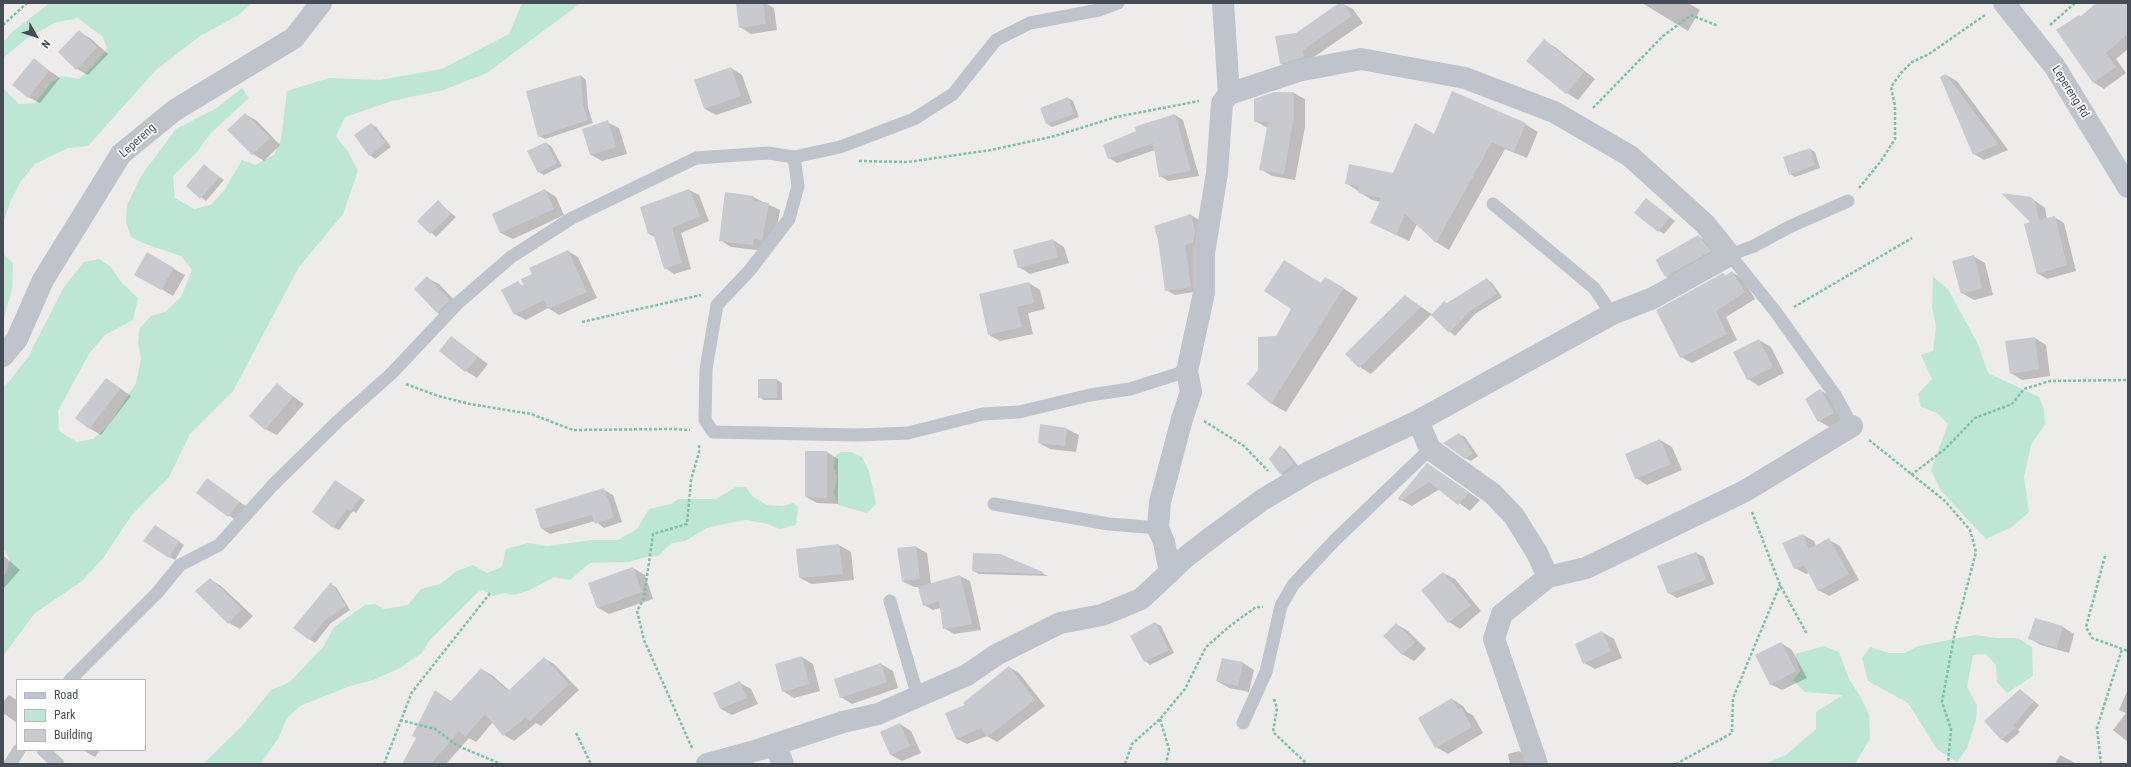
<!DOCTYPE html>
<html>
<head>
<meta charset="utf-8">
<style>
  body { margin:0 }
  #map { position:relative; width:2131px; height:767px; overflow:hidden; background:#eeebeb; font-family:"Roboto Condensed",sans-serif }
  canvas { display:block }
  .frame { position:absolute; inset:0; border:4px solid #464c56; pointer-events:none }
  .legend { position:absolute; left:16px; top:679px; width:130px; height:72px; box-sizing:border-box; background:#fff; border:1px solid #b5b7bb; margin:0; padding:5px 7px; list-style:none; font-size:12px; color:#464c56 }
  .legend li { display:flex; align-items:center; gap:8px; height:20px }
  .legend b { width:20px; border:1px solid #b5b7bb }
  .north { position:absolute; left:16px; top:16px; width:40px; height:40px; -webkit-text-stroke:3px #fff; paint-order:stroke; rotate:129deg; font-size:11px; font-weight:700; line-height:16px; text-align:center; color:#464c56 }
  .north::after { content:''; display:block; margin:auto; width:14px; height:18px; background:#464c56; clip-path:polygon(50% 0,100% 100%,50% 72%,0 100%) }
</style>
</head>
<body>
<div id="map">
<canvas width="2131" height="767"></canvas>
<div class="frame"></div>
<ul class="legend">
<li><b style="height:5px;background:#bec3cc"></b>Road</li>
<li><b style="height:11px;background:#bde7d4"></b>Park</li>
<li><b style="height:11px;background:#c9cad0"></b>Building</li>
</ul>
<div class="north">N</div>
</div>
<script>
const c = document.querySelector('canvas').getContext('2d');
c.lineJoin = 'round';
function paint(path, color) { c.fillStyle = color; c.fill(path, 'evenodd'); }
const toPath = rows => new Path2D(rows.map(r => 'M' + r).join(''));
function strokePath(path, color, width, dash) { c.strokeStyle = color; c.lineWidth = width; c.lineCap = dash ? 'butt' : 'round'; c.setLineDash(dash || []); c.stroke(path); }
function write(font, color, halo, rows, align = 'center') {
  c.font = font + ' "Roboto Condensed",sans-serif'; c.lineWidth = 3.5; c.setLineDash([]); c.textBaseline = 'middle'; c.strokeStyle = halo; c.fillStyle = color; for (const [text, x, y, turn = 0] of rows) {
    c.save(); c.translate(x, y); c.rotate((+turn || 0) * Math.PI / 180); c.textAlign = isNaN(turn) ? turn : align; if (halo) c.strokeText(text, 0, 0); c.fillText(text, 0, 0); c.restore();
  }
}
paint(toPath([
  [50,3,252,3,237,16,200,36,156,70,88,146,68,148,35,164,21,181,10,202,3,224,3,88,19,104,35,103,51,83,61,76,79,79,94,65,107,49,103,37,78,18,54,23,26,39,3,58,3,42,12,32],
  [522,3,581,3,487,73,444,90,392,101,345,117,336,136,349,153,358,171,343,214,299,267,233,391,190,434,169,477,131,516,104,557,82,581,35,613,3,656,3,577,6,573,10,560,3,548,3,389,28,357,64,287,84,262,99,259,111,267,121,282,138,298,133,320,105,335,89,354,58,411,59,431,77,442,93,439,109,425,136,383,141,359,138,344,139,329,151,316,165,312,181,297,192,270,181,256,143,243,131,237,126,223,127,205,141,176,176,129,215,109,242,88,249,98,211,133,197,152,173,176,175,198,194,209,211,205,225,189,242,160,255,165,274,155,281,139,287,91,329,78,380,80,442,69,509,34],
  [3,254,13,263,12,289,3,322],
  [1933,277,1948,289,1978,344,1988,373,2039,397,2044,409,2045,424,2031,445,2024,477,2029,512,2012,527,1986,539,1941,491,1931,470,1948,424,1937,413,1921,407,1918,394,1932,379,1921,355,1933,351,1936,326,1932,307],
  [841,452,851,452,862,457,869,471,876,504,867,513,838,505,834,493,837,477,834,468,835,456],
  [736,487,746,487,752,496,767,505,783,506,793,503,798,507,796,525,780,529,768,524,746,520,729,523,707,528,685,541,672,543,658,556,646,557,629,562,590,563,570,580,554,577,530,590,514,595,504,593,493,596,483,590,478,592,429,641,422,653,400,668,373,680,350,686,300,706,287,718,278,739,260,764,203,764,242,726,271,690,290,682,323,647,334,627,365,605,375,604,384,609,408,605,421,589,440,584,457,571,473,565,487,573,502,567,506,549,528,543,547,546,592,540,618,540,637,529,649,509,671,504,678,499,716,499],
  [1975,635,1997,638,2018,638,2032,647,2033,676,2007,693,1997,682,1996,665,1986,654,1973,655,1967,687,1977,705,1976,720,1967,748,1957,762,1937,749,1908,703,1868,681,1862,658,1870,647,1889,653,1905,653,1918,646],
  [1824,646,1839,652,1849,679,1860,696,1869,714,1870,739,1855,764,1769,764,1769,762,1786,755,1816,729,1816,712,1843,695,1805,692,1793,680,1800,671,1795,654]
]), '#bde7d4');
paint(toPath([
  [752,3,765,3,774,8,777,30,751,34,740,27],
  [1341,3,1353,9,1363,23,1314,57,1315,63,1292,70,1281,63,1296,34],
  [1642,3,1688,3,1700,10,1688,31],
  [2098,3,2128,3,2128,49,2116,59,2126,73,2104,89,2093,82,2079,16,2082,17],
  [79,32,90,38,108,54,88,75,77,69],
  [1544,41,1555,47,1595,79,1578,100,1567,93,1527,61],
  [34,60,60,78,40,103,28,97],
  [731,68,742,75,752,103,716,115,705,109,695,81],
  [1946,75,1957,81,2008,150,1984,160,1974,154],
  [581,76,586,80,588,108,593,123,545,139,539,136],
  [1294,93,1305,99,1305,127,1295,180,1272,176,1260,169,1268,128,1255,121],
  [1068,98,1073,101,1079,117,1052,127,1047,124],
  [245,114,257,121,280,145,264,161,253,154],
  [1175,115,1183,120,1199,176,1168,181,1160,176,1155,150,1117,163,1109,158],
  [607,122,619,128,627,154,602,161,591,155],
  [371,124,376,127,391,147,375,159,370,155,355,136],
  [1525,124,1538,132,1527,158,1505,149,1449,250,1436,242,1417,224,1409,241,1371,223,1381,202,1372,200,1346,183,1394,174,1435,135],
  [546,143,551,146,562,166,544,175,539,172],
  [1810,149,1815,152,1820,168,1795,177,1790,174],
  [204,165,224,180,206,201,187,186],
  [545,190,556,197,564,215,513,239,501,233,493,214],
  [689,190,699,195,709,221,681,233,691,269,674,274,665,268,655,237,649,234,641,208],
  [753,197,780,210,774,245,765,251,731,247,720,240],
  [2031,198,2045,208,2047,219,2054,217,2064,223,2076,271,2047,279,2037,273],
  [438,202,456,217,436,237,419,221],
  [1652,203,1675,221,1664,234,1659,231],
  [1191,215,1199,220,1200,291,1175,295,1166,290],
  [1698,236,1709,243,1722,258,1677,283,1666,276,1656,260],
  [1053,240,1064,247,1069,263,1030,274,1019,267],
  [568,251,578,257,597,298,559,315,548,308,526,320,515,314,517,282,525,287,533,274],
  [147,254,185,275,173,296,136,274],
  [1973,256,1985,263,1993,295,1974,300,1962,293],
  [1732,272,1743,279,1755,299,1726,317,1737,340,1692,363,1681,357,1723,274,1726,276],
  [427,278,439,284,461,307,449,319,438,313,416,289],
  [1487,279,1492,283,1502,297,1475,314,1455,336,1431,315,1371,374,1360,367,1346,354,1405,296,1433,315],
  [1029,283,1040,290,1045,309,1028,313,1033,334,1000,341,989,335],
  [1340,286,1358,298,1286,412,1272,404,1248,384,1259,370,1277,337],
  [452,337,488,364,477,378,466,371],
  [2035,338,2046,345,2050,376,2022,380,2011,373],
  [1759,340,1771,347,1784,373,1759,386,1748,379],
  [107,379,131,396,101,435,89,428],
  [777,380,782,383,782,400,764,400,759,397],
  [277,385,304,404,277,435,265,429],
  [1820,390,1831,397,1845,419,1831,428,1819,421,1806,399],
  [1041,425,1067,429,1079,435,1076,452,1050,449,1039,443],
  [1459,434,1465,437,1478,456,1471,461,1465,458],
  [1660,440,1672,447,1682,470,1647,485,1636,478],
  [1280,446,1286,450,1299,467,1286,477,1281,474,1270,459],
  [827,452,838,459,838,504,817,503,806,497],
  [1428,464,1480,500,1470,511,1440,489,1412,506,1401,500],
  [207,479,250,509,240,523,197,493],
  [340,484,365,500,356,513,353,511,339,530,333,527],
  [604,490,613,495,622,522,604,528,595,521,550,534,542,529],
  [160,529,184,545,175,560,169,557],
  [1803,535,1814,541,1816,546,1829,540,1840,546,1859,580,1829,596,1818,590,1809,573,1806,574,1795,568],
  [839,545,851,552,854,580,812,584,800,578,797,550],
  [916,547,927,553,931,584,960,576,970,581,981,630,954,634,944,628,941,608,933,610,924,605,919,587,914,587,902,581],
  [1696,553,1704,557,1714,584,1677,598,1669,593],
  [3,555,20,570,3,589],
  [633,568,645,575,653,599,609,614,597,607],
  [973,571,1042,573,1048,576,979,574],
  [1443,573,1455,579,1481,611,1460,629,1449,622],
  [210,579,221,586,253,616,240,629,229,623],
  [331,584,336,587,350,610,331,623,315,643,309,639],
  [2036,619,2063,627,2074,634,2069,653,2041,645,2030,639],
  [1155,623,1161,626,1174,653,1150,665,1145,661],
  [1396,624,1408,631,1426,649,1414,661,1402,654],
  [1602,632,1614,639,1622,658,1595,669,1584,663],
  [1781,643,1792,650,1807,678,1782,690,1770,684],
  [802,657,813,664,820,691,794,698,783,691],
  [544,658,554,664,579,690,541,726,536,723,514,741,504,735,493,722,476,742,469,738,446,764,403,764,418,738,436,691,452,702,481,669,492,675,510,691],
  [1223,659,1243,663,1254,670,1249,692,1229,688,1217,681],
  [881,664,893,671,898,688,852,704,841,697],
  [1009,667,1019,673,1045,706,997,742,987,736,967,744,957,739,946,714,966,705],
  [740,683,751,689,758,704,732,715,721,709,714,693],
  [2128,689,2128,742,2113,730,2126,713,2119,710],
  [2020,690,2039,705,2018,730,2020,732,2007,743,2001,739],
  [9,695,17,700,17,723,3,713,3,702],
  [1452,699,1463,706,1467,712,1473,715,1483,733,1448,754,1436,747],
  [900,724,911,731,921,753,902,761,891,755,881,733],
  [83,750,100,750,95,757],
  [1519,751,1530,758,1533,764,1510,764,1508,754],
  [2060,755,2077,764,2055,764]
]), '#0003');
paint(toPath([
  [736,3,763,3,766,24,739,28],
  [1339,3,1343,3,1352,16,1303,50,1304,57,1280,64,1275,36,1296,33],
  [2096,3,2128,3,2128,34,2106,53,2116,67,2093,83,2056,30,2079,15,2080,17],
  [79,30,97,47,76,70,58,52],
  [1544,39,1584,72,1566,94,1526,61],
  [34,58,49,71,28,98,12,85],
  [731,67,741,96,704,109,694,80],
  [1946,74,1998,144,1973,155,1940,77],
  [581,75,583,104,588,120,538,137,526,91],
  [1452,91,1526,123,1514,152,1492,142,1436,243,1405,214,1396,235,1370,223,1381,198,1358,193,1359,186,1345,184,1349,164,1393,173,1415,123,1434,134],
  [1274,92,1294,92,1294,121,1293,121,1284,174,1259,170,1268,122,1254,122,1254,99],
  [1068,97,1074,114,1046,124,1040,108],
  [245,113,270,138,252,155,227,130],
  [1175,114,1191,171,1159,177,1153,143,1108,159,1103,145,1136,131,1134,127],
  [608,120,616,147,590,155,582,129],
  [371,123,386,143,369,156,354,135],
  [546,142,557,163,538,173,527,151],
  [1810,148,1815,165,1789,175,1783,157],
  [204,164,219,177,200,199,186,186],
  [545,189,554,209,500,233,492,214],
  [689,189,700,216,672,228,682,263,664,269,653,233,648,234,640,207],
  [725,192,754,196,753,201,769,203,762,240,754,239,753,245,719,241],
  [2001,193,2031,197,2035,201,2039,220,2055,216,2067,265,2037,274,2024,224,2030,222],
  [1646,198,1670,217,1658,232,1634,213],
  [438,200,451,214,430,234,417,221],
  [1191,214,1195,230,1193,243,1185,245,1191,287,1165,291,1158,240,1154,226],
  [1698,235,1711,251,1665,277,1658,265,1658,258],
  [1053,239,1058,257,1018,268,1013,250],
  [568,250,587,292,548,309,544,300,514,315,501,290,518,281,525,289,521,279,532,274,529,268],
  [147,252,174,268,161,290,134,275],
  [1974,255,1982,288,1961,294,1952,261],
  [1284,260,1321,283,1325,277,1344,288,1271,404,1247,384,1258,370,1258,337,1276,336,1291,309,1264,291],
  [1732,271,1745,292,1716,311,1727,334,1680,358,1656,310,1723,273,1725,276],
  [427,276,450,300,437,313,414,289],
  [1487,278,1497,294,1470,311,1449,333,1431,315,1444,301,1447,303],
  [1029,282,1034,303,1017,307,1022,327,988,335,979,294],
  [1405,295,1421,307,1359,368,1345,354],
  [451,336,478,357,465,372,439,351],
  [2035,337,2039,369,2010,374,2005,341],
  [1759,339,1773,367,1747,380,1733,352],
  [106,378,120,389,89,429,75,418],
  [758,379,777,379,777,398,758,398],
  [277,383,293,397,265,430,249,416],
  [1820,389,1834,413,1818,422,1805,399],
  [1040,424,1067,428,1065,446,1038,443],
  [1459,433,1473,453,1465,459,1443,443],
  [1660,439,1671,464,1635,479,1625,454],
  [1280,445,1294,464,1280,474,1269,459],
  [805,451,827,451,827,498,805,497],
  [1427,463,1469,492,1458,505,1429,482,1400,501,1398,498],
  [207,478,240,502,228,517,196,493],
  [335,480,361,497,351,511,347,509,333,528,312,512],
  [604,488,614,517,595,524,592,515,541,529,535,509],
  [155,525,179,541,169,558,143,541],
  [1803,534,1809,549,1829,538,1849,574,1818,591,1804,565,1794,569,1782,543],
  [839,544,843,574,799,578,796,549],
  [916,546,920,579,902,581,897,548],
  [1696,552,1706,580,1668,594,1657,566],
  [973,553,1000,554,1043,572,1042,574,972,571],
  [633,567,642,592,597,608,588,583],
  [1443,572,1471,605,1448,623,1421,590],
  [960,575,972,624,943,629,939,601,923,606,918,587],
  [210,578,242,609,228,624,195,591],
  [331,582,346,606,325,620,309,640,293,628],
  [2035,618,2063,626,2057,648,2028,639],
  [1155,622,1169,650,1144,662,1130,636],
  [1396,623,1415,642,1402,655,1383,636],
  [1602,631,1611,651,1583,664,1575,644],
  [1781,642,1796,671,1770,685,1755,655],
  [802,656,809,684,782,692,775,664],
  [544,657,569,684,530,721,526,717,503,736,485,714,465,737,459,731,431,764,402,764,416,738,412,736,435,690,450,702,481,668,508,691],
  [1222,658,1243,662,1238,686,1216,681],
  [881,663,887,682,840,698,834,679],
  [1009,666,1035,700,987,737,981,728,956,739,945,713,965,705,963,703],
  [740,681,747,698,720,709,713,693],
  [2020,689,2034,701,2013,726,2015,728,2001,740,1984,721],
  [1452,698,1458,709,1461,708,1472,727,1435,748,1418,718],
  [900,723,910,746,890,755,880,732]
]), '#c9cad0');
strokePath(toPath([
  [3,25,27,3],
  [2050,25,2075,3],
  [1593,108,1663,36,1691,15,1718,26],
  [859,161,908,162,991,150,1055,136,1116,117,1199,101],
  [1859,188,1881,161,1895,139,1895,106,1891,87,1901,73,1912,62,1929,54,1985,15],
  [1794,307,1912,238],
  [582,322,701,295],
  [406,384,438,396,470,404,531,414,573,430,670,429,690,430],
  [1204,421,1244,446,1268,471],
  [1869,440,1945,501,1970,530,1976,552,1955,632,1942,702,1951,729,1948,764],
  [1911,475,1944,450,1975,418,2012,404,2024,389,2050,381,2128,380],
  [1752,512,1780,585,1807,634],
  [2105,556,2086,627,2092,638,2128,651],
  [1274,699,1277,708,1273,732,1307,764],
  [1160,719,1169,749,1166,764],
  [400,720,435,729,458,746,501,764],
  [576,733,591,764],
  [692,748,644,640,637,611,644,598,653,534,687,524,691,480,699,452,699,445],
  [384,764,412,692,491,592],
  [1125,764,1132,744,1160,719,1185,689,1206,647,1230,626,1256,607,1263,607],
  [1676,764,1732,733,1733,698,1780,585],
  [2101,764,2097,728,2122,649]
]), '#7ac1a8', 2.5, [3, 2]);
strokePath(toPath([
  [794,157,798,186,789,219,750,270,717,305,706,369,705,420,713,432,858,435,908,433,983,414,1019,412,1090,395,1130,389,1187,371],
  [1848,201,1789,227,1754,246,1730,255,1775,311,1835,395,1852,426],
  [1493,204,1594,288,1612,314],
  [994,504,1109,524,1158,528],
  [890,601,918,697],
  [70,680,157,593,180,565,219,545,272,486,338,421,391,374,459,302,511,257,572,218,696,158,768,153,794,157,840,147,914,119,953,94,996,40,1030,23,1099,10,1118,3],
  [1243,723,1266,672,1281,606,1293,585,1334,541,1430,449],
  [43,750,58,764],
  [10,764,19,750]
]), '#bec3cc', 13);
strokePath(toPath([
  [1223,3,1229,94],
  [2004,3,2055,67,2128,187],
  [3,356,17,339,43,280,121,154,175,110,294,38,321,3],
  [1418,421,1430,449,1493,494,1514,516,1537,553,1548,577],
  [775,744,783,764],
  [707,764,758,750,843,722,878,714,967,675,996,655,1060,623,1102,615,1141,599,1170,572,1182,560,1213,536,1262,500,1309,472,1418,421,1612,314,1653,298,1730,255,1705,224,1630,156,1554,112,1465,78,1361,59,1298,71,1229,94,1222,103,1217,173,1204,253,1204,293,1187,371,1191,392,1182,419,1160,502,1158,528,1164,542,1170,572],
  [1537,764,1494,639,1502,614,1548,577,1586,568,1745,491,1852,426]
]), '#bec3cc', 22);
write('12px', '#464c56', '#fff', [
  ["Lepereng Rd",2070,92,58],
  ["Lepereng",138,141,-42]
]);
</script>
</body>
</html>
